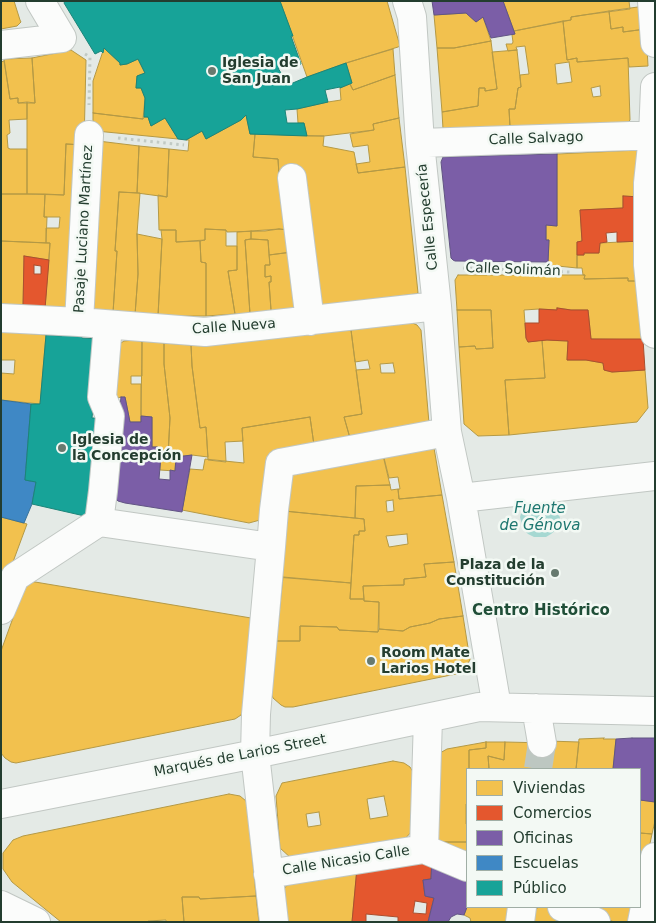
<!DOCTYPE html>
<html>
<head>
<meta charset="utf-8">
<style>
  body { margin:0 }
  #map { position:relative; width:656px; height:923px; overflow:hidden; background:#e4eae6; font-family:"DejaVu Sans",sans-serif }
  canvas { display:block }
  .frame { position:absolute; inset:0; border:2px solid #233d2f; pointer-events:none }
  .legend { position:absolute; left:466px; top:768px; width:175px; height:140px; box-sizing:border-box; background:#f3f9f4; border:1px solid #a0aea5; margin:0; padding:6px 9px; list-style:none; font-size:15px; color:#233d2f }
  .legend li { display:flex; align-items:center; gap:10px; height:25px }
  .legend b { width:25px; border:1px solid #a0aea5 }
</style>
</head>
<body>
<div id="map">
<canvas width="656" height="923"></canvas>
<div class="frame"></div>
<ul class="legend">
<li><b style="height:14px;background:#f2c14e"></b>Viviendas</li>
<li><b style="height:14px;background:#e4572e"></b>Comercios</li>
<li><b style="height:14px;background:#7b5ea7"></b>Oficinas</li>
<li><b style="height:14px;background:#3f88c5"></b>Escuelas</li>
<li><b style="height:14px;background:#17a398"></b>Público</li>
</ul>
</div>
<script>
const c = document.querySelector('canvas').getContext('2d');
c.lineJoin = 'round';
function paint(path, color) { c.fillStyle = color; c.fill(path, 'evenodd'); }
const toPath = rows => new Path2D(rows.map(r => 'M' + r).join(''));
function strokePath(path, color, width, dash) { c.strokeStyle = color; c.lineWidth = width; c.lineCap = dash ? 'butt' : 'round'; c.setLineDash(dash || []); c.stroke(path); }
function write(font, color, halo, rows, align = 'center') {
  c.font = font + ' "DejaVu Sans",sans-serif'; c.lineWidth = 5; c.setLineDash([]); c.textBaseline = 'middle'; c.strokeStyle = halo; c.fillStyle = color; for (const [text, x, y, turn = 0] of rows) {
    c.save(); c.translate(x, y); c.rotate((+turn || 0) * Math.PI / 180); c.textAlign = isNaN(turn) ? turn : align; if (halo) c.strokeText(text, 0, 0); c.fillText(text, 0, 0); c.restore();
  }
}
paint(toPath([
  [551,501,556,506,560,518,559,525,556,530,551,534,546,537,534,537,528,534,523,529,520,517,522,510,525,504]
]), '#a6d8d2');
const homes = toPath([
  [1,1,14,1,20,20,21,22,17,26,1,29,1,1],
  [280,1,387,1,400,46,398,47,346,63,307,77,280,1],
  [503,1,629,1,630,9,584,15,571,17,571,20,514,31,503,1],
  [645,6,646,29,623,32,623,27,611,29,609,11,645,6],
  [609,11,611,29,623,27,623,32,646,29,648,66,629,67,628,58,577,62,577,58,567,60,563,21,571,20,571,17,609,11],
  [466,13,476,22,483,17,491,41,454,48,437,48,434,15,466,13],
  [563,21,567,60,577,58,577,62,628,58,630,120,627,124,510,127,509,109,515,109,518,88,521,87,520,75,529,74,525,46,516,47,517,50,508,51,506,44,512,44,513,42,512,35,515,34,514,31,563,21],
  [569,62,572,82,557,84,555,64,569,62],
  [600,86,601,96,593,97,591,88,600,86],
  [491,41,497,89,485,91,485,88,479,88,478,106,442,112,437,48,454,48,491,41],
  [104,48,120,63,120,65,127,64,138,59,145,73,137,76,136,88,141,88,145,98,143,119,93,113,93,81,104,48],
  [393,49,395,75,353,90,350,84,352,83,346,63,393,49],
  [71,50,86,60,84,145,66,144,64,195,27,194,27,102,35,103,32,58,71,50],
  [517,50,521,87,518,88,515,109,509,109,510,127,443,129,442,112,478,106,479,88,485,88,485,91,497,89,492,52,517,50],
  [32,58,35,103,18,103,18,98,10,99,4,59,32,58],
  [4,61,10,99,18,98,18,103,27,102,27,119,9,120,10,133,7,135,8,148,10,149,27,149,27,194,1,194,1,62,4,61],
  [395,75,399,118,373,124,374,130,324,136,307,136,304,123,298,123,297,109,328,102,341,100,340,88,350,84,353,90,395,75],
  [93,113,143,119,144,117,148,117,151,126,165,118,178,139,96,131,93,128,93,113],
  [246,115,250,134,255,134,253,157,278,159,279,175,289,230,279,229,265,231,227,232,226,230,205,229,205,240,176,242,176,230,159,230,158,195,167,197,169,149,188,151,189,140,186,140,202,131,206,139,241,120,246,115],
  [399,118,405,167,358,173,356,164,370,162,368,145,353,147,350,134,374,130,373,124,399,118],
  [255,134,324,136,323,146,354,152,358,173,405,167,418,293,415,294,318,307,279,175,278,159,253,157,255,134],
  [98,141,139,146,137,193,119,192,115,251,117,251,113,313,87,310,98,141],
  [66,144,84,145,76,308,45,307,50,243,46,243,46,228,59,228,60,217,44,217,45,194,64,195,66,144],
  [139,146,169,149,167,197,137,193,139,146],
  [638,150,640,197,623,196,623,208,580,210,582,241,577,242,577,268,548,265,549,240,546,240,546,225,557,226,557,154,638,150],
  [119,192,140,193,137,234,138,274,135,315,113,313,117,251,115,251,119,192],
  [1,194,45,194,44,217,47,217,46,243,1,241,1,194],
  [205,229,226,230,226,246,237,246,237,270,228,271,235,314,206,316,206,263,201,262,200,241,205,240,205,229],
  [279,229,289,230,292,252,269,255,268,240,251,239,251,231,279,229],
  [161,230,176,230,176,242,200,241,201,262,206,263,206,316,158,316,162,239,161,230],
  [251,231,251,239,245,240,250,314,235,314,228,271,237,270,237,232,251,231],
  [137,234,162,239,158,316,135,315,138,274,137,234],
  [251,239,268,240,270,265,265,265,265,277,271,276,271,282,269,282,271,310,268,311,250,314,245,240,251,239],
  [1,241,50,243,49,260,24,256,23,308,1,305,1,241],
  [642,241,644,281,628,281,628,278,584,279,585,275,583,275,582,268,577,268,577,255,584,255,584,253,599,253,600,243,642,241],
  [292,252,297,312,268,311,271,310,269,282,271,282,271,276,265,277,265,265,270,265,269,255,292,252],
  [458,275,585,275,584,279,628,278,628,281,644,281,647,340,591,339,588,310,571,310,558,308,557,308,557,310,539,309,524,310,526,338,528,342,542,340,545,378,505,380,509,435,478,436,464,424,459,347,475,346,476,349,493,348,491,310,457,310,455,280,458,275],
  [457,310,491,310,493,348,476,349,475,346,459,347,457,310],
  [410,322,417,325,421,330,429,423,352,445,344,417,362,414,356,370,370,369,368,360,355,362,351,330,410,322],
  [393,363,395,373,381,373,380,364,393,363],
  [351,330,362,414,344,417,352,445,315,452,310,417,242,428,243,441,225,442,226,462,208,460,206,427,200,428,192,366,191,345,351,330],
  [1,331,46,335,40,404,1,400,1,373,14,374,15,360,1,360,1,331],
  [134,340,142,341,142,376,131,376,131,384,141,384,141,422,130,422,125,397,112,398,118,345,124,341,134,340],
  [542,340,568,341,567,360,586,360,603,363,604,370,612,372,645,370,648,408,637,422,509,435,505,380,545,378,542,340],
  [142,341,164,343,164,364,170,418,168,456,176,457,175,471,160,470,161,454,157,453,158,447,152,447,152,417,141,416,142,341],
  [164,343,191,345,192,366,200,428,206,427,208,457,192,455,176,457,168,456,170,418,164,364,164,343],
  [310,417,315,452,272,459,260,520,249,523,182,510,190,469,203,470,205,459,244,463,242,428,310,417],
  [433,442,442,495,399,499,398,489,400,489,398,477,389,478,382,450,433,442],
  [381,447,390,485,356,486,355,518,284,511,291,463,381,447],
  [390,485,391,490,398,489,399,499,442,495,454,562,424,564,426,577,404,579,404,585,363,586,364,599,350,599,354,535,359,535,359,531,365,531,364,519,355,518,356,486,390,485],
  [393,500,394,511,387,512,386,501,393,500],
  [407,534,408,544,389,547,386,536,407,534],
  [284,511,364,519,365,531,359,531,359,535,354,535,351,583,276,577,284,511],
  [1,517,27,524,10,570,1,592,1,517],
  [454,562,463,616,439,619,430,623,410,627,403,631,379,629,379,602,364,601,363,586,404,585,404,579,426,577,424,564,454,562],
  [283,577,351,583,350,599,364,599,364,601,379,602,378,632,339,630,337,627,300,626,300,641,276,641,283,577],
  [29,581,251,618,244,710,241,715,235,719,16,763,11,762,5,758,1,753,1,651,26,582,29,581],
  [463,616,470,660,461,673,293,707,285,707,281,705,273,698,271,693,275,645,276,641,300,641,300,626,337,627,339,630,378,632,379,629,403,631,410,627,430,623,439,619,463,616],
  [604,738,603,739,616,739,613,769,576,769,579,739,604,738],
  [548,741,579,742,576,769,545,769,548,741],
  [486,742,486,748,469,750,469,769,467,769,467,805,466,804,466,824,467,824,467,842,435,842,440,753,447,749,486,742],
  [486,742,505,742,504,760,488,756,489,769,469,769,469,750,486,748,486,742],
  [505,742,548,743,545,769,489,769,488,756,504,760,505,742],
  [393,761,404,763,410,767,413,772,413,830,402,842,292,859,280,848,276,796,282,783,393,761],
  [384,796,388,816,370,819,367,799,384,796],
  [319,812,321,825,308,827,306,814,319,812],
  [229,794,240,796,246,801,248,807,256,896,200,899,199,897,182,897,184,922,166,922,166,920,148,921,147,922,61,922,12,882,3,869,3,853,13,840,23,836,229,794],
  [640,800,655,802,655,821,652,834,640,833,640,800],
  [640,833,652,834,644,872,640,872,640,833],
  [435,842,467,842,467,858,435,842],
  [357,868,352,922,286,922,283,890,293,878,357,868],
  [256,896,259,922,184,922,182,897,199,897,200,899,256,896],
  [467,907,510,907,513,922,471,922,470,918,464,915,467,907],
  [539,907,546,907,582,921,526,922,536,909,539,907],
  [579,907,636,907,632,922,614,922,579,907]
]);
paint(homes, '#f2c14e');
strokePath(homes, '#b49945', 1);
const shops = toPath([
  [623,196,640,197,642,241,617,242,617,232,606,233,607,242,600,243,599,253,584,253,584,255,577,255,577,242,582,241,580,210,623,208,623,196],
  [24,256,49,260,45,309,23,308,24,256],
  [34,265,41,266,41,274,34,274,34,265],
  [557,308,571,310,588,310,591,339,643,339,645,370,612,372,604,370,603,363,586,360,567,360,568,341,547,340,528,342,526,338,525,323,539,323,539,309,557,310,557,308],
  [432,857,431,879,423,880,425,896,434,898,428,922,398,922,398,917,366,914,366,922,352,922,357,868,432,857],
  [415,901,427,903,426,914,413,913,415,901]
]);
paint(shops, '#e4572e');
strokePath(shops, '#aa4f2e', 1);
const offices = toPath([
  [432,1,503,1,515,34,491,38,483,17,476,22,466,13,434,15,432,1],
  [557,154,557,226,546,225,546,240,549,240,548,262,455,261,453,260,451,258,441,162,443,157,557,154],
  [121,397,125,397,130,422,141,422,141,416,152,417,152,447,158,447,157,453,161,454,161,455,159,479,170,480,170,470,175,471,176,457,192,455,182,512,125,503,118,501,115,498,112,485,121,397],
  [632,738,655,738,655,802,640,800,640,769,613,769,616,739,632,738],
  [432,857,467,872,467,907,464,915,457,914,451,917,448,922,428,922,434,898,425,896,423,880,431,879,432,857]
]);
paint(offices, '#7b5ea7');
strokePath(offices, '#615483', 1);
const schools = toPath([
  [1,400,31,404,25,480,36,482,32,504,24,523,1,517,1,400]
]);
paint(schools, '#3f88c5');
strokePath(schools, '#377298', 1);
const public = toPath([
  [65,1,280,1,293,36,291,36,301,64,278,68,288,85,307,77,346,63,352,83,340,88,340,87,325,90,328,102,297,109,285,110,287,123,304,123,307,136,250,134,246,115,241,120,206,139,202,131,186,140,178,139,165,118,151,126,148,117,144,117,145,98,141,88,136,88,137,76,145,73,138,59,127,64,120,65,120,63,104,48,103,53,101,51,95,54,64,3,65,1],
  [46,335,62,336,63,335,81,336,82,338,99,339,92,418,99,418,89,517,32,504,36,482,25,480,31,404,40,404,46,335]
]);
paint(public, '#17a398');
strokePath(public, '#1b8478', 1);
strokePath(toPath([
  [538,769,542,743]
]), '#bdc7c1', 28, [28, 14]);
const minor = toPath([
  [407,1,412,17,420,143,437,306,447,432,461,498,497,707],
  [652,1,655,43],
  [1,45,62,38,40,1],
  [655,87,653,136,648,183,648,265,655,334],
  [420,143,631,136,653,136],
  [292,178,310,321],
  [1,318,79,322,205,332,437,306],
  [79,322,89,135],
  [461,498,655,476],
  [99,522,271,547],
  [1,610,15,577,99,522,103,491,110,416,102,397,108,325],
  [536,708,542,743],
  [1,804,255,754,479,707,655,711],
  [424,849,428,718],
  [424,849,467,867],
  [268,874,424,849],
  [1,905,36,922],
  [562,907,596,922],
  [274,922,255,754,256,714,271,547,274,510,280,463,447,432],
  [520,922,522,907],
  [642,922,655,857]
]);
strokePath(minor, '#c1c7c3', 30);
strokePath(toPath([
  [85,54,90,57,89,105],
  [118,138,184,145],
  [463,268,570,272]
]), '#c1cac4', 3, [2.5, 4]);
strokePath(minor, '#fbfcfb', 28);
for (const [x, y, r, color] of [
  [212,71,5,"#677a6f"],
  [62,448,5,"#677a6f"],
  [555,573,5,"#677a6f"],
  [371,661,5,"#677a6f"]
]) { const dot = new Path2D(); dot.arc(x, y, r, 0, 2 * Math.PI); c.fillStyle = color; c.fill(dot); strokePath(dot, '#f3f9f4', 2); }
write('bold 14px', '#233d2f', '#f3f9f4', [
  ["Iglesia de",222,63],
  ["San Juan",222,79],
  ["Iglesia de",72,440],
  ["la Concepción",72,456],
  ["Plaza de la",545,565,"right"],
  ["Constitución",545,581,"right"],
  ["Room Mate",381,653],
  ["Larios Hotel",381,669]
], 'left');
write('14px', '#233d2f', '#f3f9f4', [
  ["Calle Salvago",536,139,-2],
  ["Calle Especería",428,217,-96],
  ["Pasaje Luciano Martínez",84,229,-87],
  ["Calle Solimán",513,270,2],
  ["Calle Nueva",234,327,-4],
  ["Marqués de Larios Street",240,756,-11],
  ["Calle Nicasio Calle",346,861,-9]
]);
write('italic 15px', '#1e7770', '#f3f9f4', [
  ["Fuente",540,509],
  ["de Génova",540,526]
]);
write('bold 15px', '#1f4e37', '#f3f9f4', [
  ["Centro Histórico",541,611]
]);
</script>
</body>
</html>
